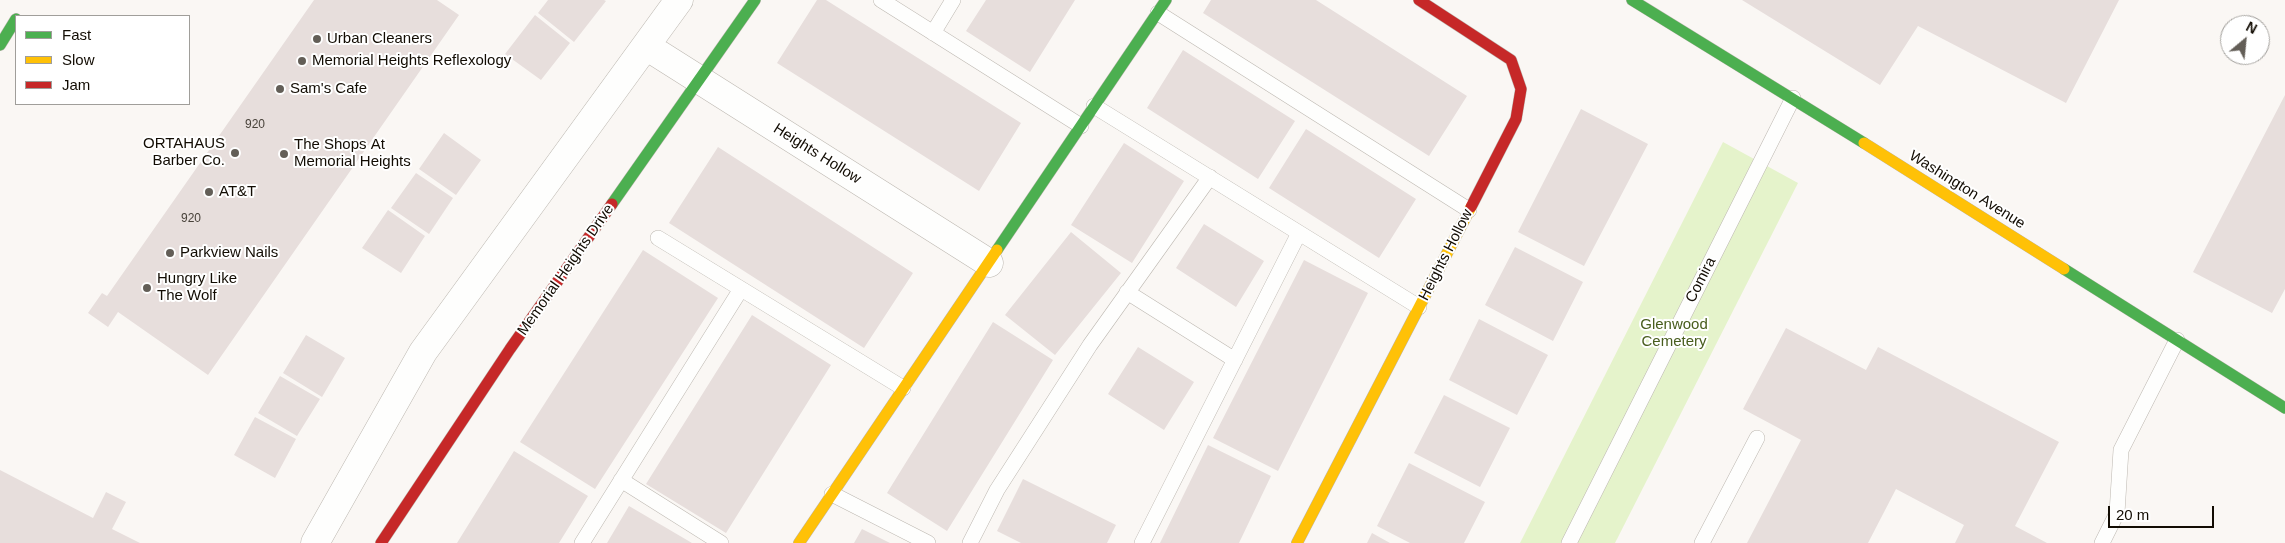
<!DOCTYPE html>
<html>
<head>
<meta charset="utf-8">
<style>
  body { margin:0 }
  #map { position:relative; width:2285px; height:543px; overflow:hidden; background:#faf7f4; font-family:Arial,sans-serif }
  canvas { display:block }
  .legend { position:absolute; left:15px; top:15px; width:175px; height:90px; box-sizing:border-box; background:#fff; border:1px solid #a09e9a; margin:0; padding:6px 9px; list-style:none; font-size:15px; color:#120c03 }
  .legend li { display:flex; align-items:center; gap:10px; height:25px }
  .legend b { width:25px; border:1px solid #a09e9a }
  .north { position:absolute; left:2220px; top:15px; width:50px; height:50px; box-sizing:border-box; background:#fff; border:1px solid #a09e9a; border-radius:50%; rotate:28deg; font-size:14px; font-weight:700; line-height:20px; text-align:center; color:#120c03 }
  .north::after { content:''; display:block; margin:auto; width:18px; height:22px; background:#635e57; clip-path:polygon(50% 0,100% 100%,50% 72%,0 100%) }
  .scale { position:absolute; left:2108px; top:506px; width:106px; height:22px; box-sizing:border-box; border:2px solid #120c03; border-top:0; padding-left:6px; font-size:15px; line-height:18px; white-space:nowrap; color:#120c03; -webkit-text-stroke:4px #fff; paint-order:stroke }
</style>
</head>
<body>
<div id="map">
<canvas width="2285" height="543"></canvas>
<ul class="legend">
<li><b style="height:6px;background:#4caf50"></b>Fast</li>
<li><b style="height:6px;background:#ffc107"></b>Slow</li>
<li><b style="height:6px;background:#c62828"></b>Jam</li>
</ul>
<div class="north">N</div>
<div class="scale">20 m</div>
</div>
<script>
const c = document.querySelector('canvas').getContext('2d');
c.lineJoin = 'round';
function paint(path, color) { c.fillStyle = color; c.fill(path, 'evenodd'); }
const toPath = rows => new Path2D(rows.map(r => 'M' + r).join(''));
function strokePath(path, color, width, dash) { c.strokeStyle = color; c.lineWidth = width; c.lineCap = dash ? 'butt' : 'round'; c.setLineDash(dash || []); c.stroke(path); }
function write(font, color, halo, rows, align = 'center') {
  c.font = font + ' Arial,sans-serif'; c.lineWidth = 4; c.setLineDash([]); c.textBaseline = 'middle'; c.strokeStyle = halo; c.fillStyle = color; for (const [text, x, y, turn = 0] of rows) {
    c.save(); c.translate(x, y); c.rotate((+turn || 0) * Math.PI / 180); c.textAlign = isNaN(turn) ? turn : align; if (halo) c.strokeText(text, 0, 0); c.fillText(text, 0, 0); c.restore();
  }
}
paint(toPath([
  [1723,142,1798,183,1615,543,1520,543]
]), '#e5f3cb');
paint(toPath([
  [314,0,437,0,459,15,208,375,118,312,108,327,88,313,102,293,107,296],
  [548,0,604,0,606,1,574,42,538,13],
  [817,0,826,0,1021,123,979,191,777,63],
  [986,0,1075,0,1030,72,966,31],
  [1211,0,1316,0,1467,96,1429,156,1203,13],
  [1742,0,2119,0,2066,103,1918,26,1880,85],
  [535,15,570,43,541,80,505,54],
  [1183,50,1295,121,1258,179,1147,108],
  [2285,95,2285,289,2272,313,2193,272],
  [1581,109,1648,144,1584,266,1518,232],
  [1306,129,1416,199,1379,258,1269,188],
  [444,133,481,160,456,195,419,169],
  [1124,143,1184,181,1132,263,1071,225],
  [718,147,913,273,864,348,669,223],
  [416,173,453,198,429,234,391,208],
  [388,210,425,236,401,273,362,248],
  [1204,224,1264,261,1236,307,1176,268],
  [1071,232,1121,273,1055,355,1005,315],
  [1515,247,1583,282,1553,341,1485,305],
  [643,250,718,298,595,489,520,442],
  [1304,260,1368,293,1278,471,1213,438],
  [752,315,831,365,726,533,646,484],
  [1479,319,1548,355,1517,415,1449,380],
  [993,322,1053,360,947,531,887,493],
  [1786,328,1866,370,1878,347,2059,442,2015,526,2047,543,1955,543,1964,525,1896,489,1868,543,1747,543,1801,440,1743,409],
  [306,335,345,358,322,397,283,373],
  [1138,347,1194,382,1164,430,1108,394],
  [280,376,320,399,297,436,258,413],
  [1444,395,1510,428,1480,487,1414,453],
  [255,417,296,439,275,478,234,455],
  [1208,445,1271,476,1239,543,1160,543],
  [514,451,588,496,559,543,457,543],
  [1409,463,1485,502,1464,543,1410,543,1377,526],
  [0,470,93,518,106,492,126,502,112,529,140,543,0,543],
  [1023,479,1116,525,1107,543,1021,543,997,531],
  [629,506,692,543,607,543],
  [862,529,890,543,854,543],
  [1372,533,1390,543,1367,543]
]), '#e7dedc');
const lane = toPath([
  [881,0,1081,126],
  [1158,13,1469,210],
  [933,33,953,0],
  [1094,106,1419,307],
  [658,238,903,388],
  [1127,292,1235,360],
  [621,480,721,543],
  [832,494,928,543],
  [582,543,741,289],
  [970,543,997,490,1090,345,1210,177],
  [1142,543,1299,233],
  [1569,543,1793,98],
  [1702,543,1757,438],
  [2102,543,2117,513,2121,450,2177,340]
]);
const street = toPath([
  [646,46,989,263],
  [315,543,423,352,679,0]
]);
const fast = toPath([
  [1632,0,1864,143],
  [0,45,16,19],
  [612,204,755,0],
  [997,250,1166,0],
  [2064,269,2285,408]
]);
const slow = toPath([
  [1864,143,2064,269],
  [799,543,997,250],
  [1297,543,1471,207]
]);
const jam = toPath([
  [1419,0,1511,60,1521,89,1516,119,1471,207],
  [381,543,510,349,612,204]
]);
strokePath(lane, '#bcb7b0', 16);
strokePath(street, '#bcb7b0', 29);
strokePath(fast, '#bcb7b0', 12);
strokePath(slow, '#bcb7b0', 12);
strokePath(jam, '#bcb7b0', 12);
strokePath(lane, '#fefefd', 15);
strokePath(street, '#fefefd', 28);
strokePath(fast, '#4caf50', 11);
strokePath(slow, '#ffc107', 11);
strokePath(jam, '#c62828', 11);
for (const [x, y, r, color] of [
  [317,39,5,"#635e57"],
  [302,61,5,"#635e57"],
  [280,89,5,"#635e57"],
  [235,153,5,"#635e57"],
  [284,154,5,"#635e57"],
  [209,192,5,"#635e57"],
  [170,253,5,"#635e57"],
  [147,288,5,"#635e57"]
]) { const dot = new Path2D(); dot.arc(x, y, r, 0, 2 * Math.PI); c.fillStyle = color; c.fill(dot); strokePath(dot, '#fff', 2); }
write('12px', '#48423a', null, [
  ["920",255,125],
  ["920",191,219]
]);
write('15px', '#120c03', '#fff', [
  ["Urban Cleaners",327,39],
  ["Memorial Heights Reflexology",312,61],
  ["Sam's Cafe",290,89],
  ["ORTAHAUS",225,144,"right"],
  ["Barber Co.",225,161,"right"],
  ["The Shops At",294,145],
  ["Memorial Heights",294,162],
  ["AT&T",219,192],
  ["Parkview Nails",180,253],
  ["Hungry Like",157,279],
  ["The Wolf",157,296]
], 'left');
write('15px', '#120c03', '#fff', [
  ["Heights Hollow",817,154,32],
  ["Washington Avenue",1967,190,32],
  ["Heights Hollow",1446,255,-63],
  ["Memorial Heights Drive",566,270,-55],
  ["Comira",1701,280,-63]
]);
write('15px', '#485d1d', '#fff', [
  ["Glenwood",1674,325],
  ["Cemetery",1674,342]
]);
</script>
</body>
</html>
